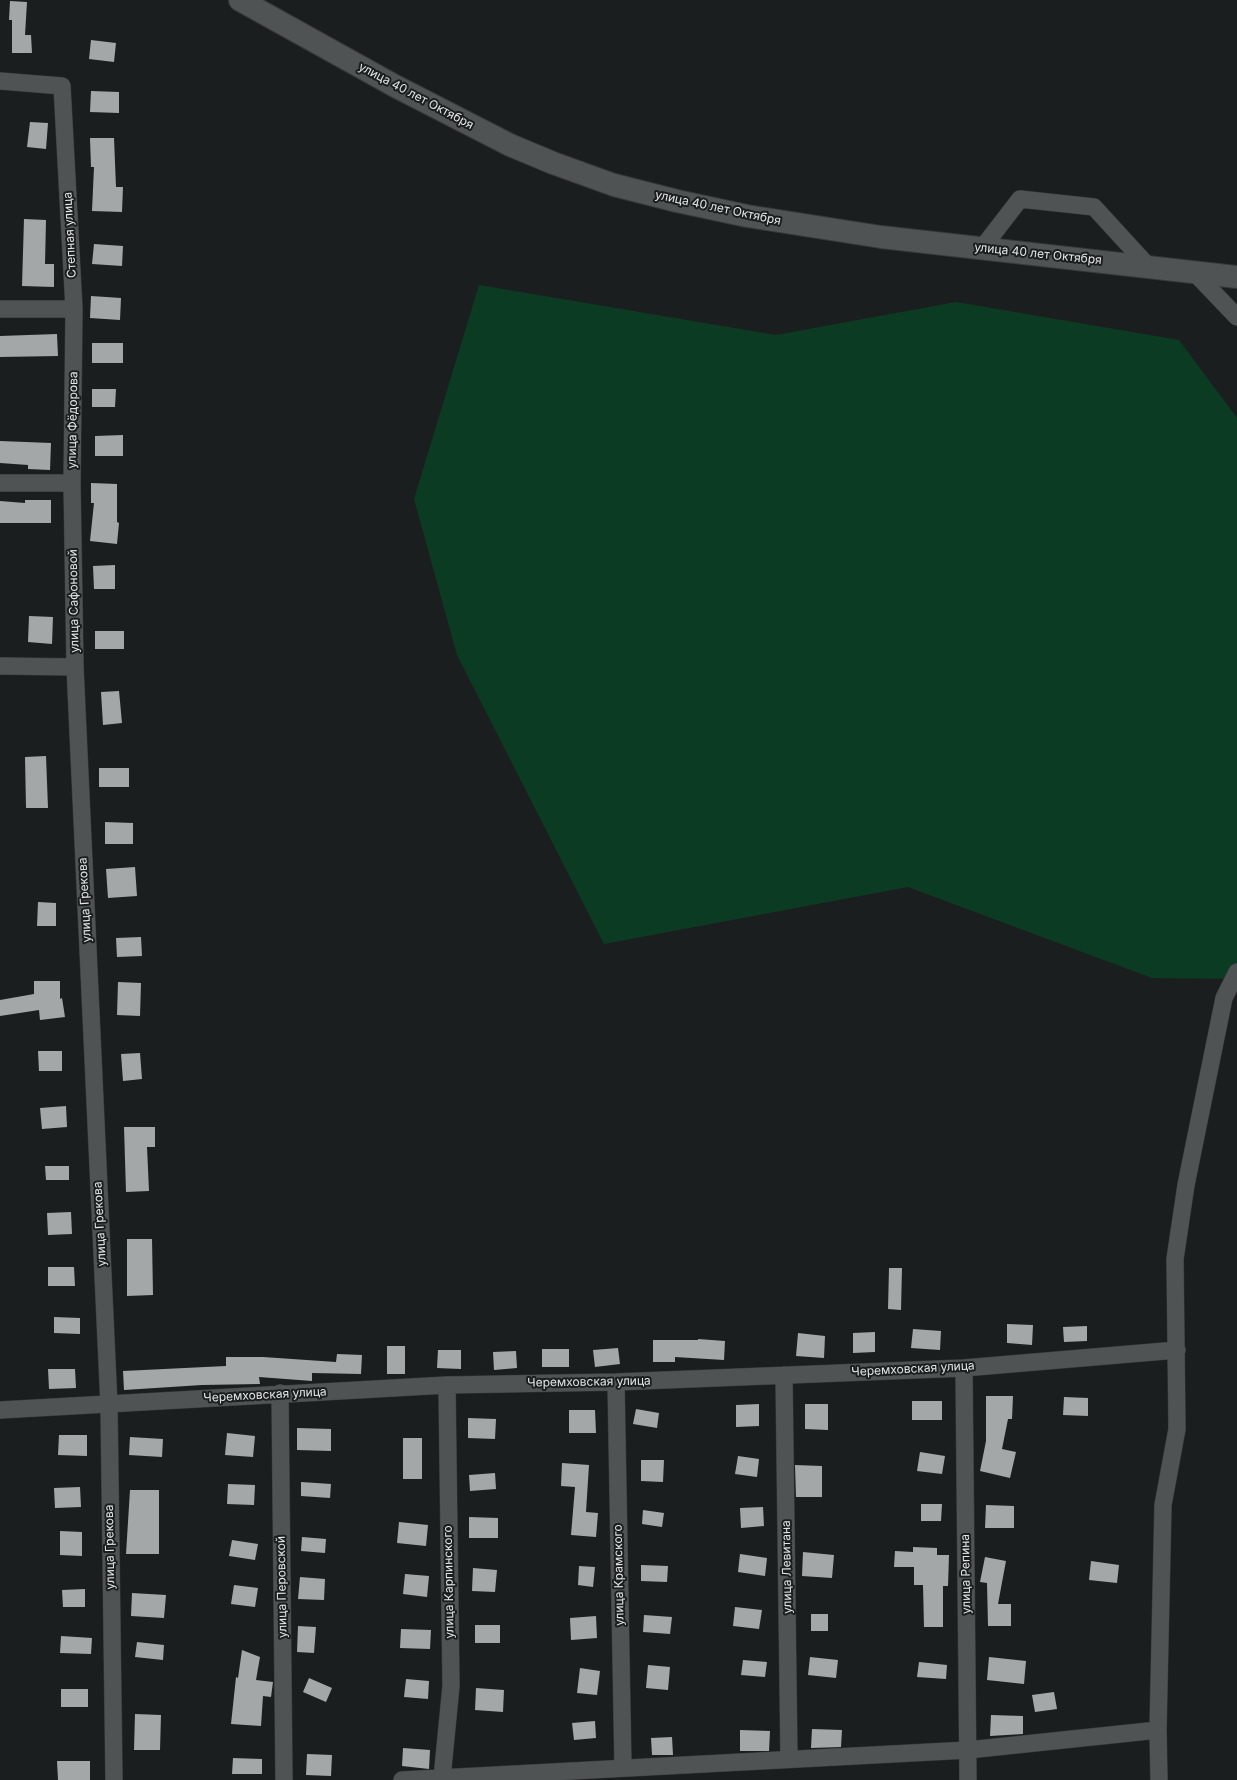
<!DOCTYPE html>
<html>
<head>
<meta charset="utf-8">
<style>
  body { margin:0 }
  canvas { display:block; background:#1b1e1e }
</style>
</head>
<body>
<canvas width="1237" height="1780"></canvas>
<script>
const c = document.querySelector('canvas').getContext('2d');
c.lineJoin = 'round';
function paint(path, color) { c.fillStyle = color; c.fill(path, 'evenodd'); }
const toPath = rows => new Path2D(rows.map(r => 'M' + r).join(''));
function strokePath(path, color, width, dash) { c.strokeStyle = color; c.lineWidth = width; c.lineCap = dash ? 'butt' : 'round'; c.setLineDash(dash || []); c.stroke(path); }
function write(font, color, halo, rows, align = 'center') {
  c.font = font + ' Inter,sans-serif'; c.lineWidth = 4; c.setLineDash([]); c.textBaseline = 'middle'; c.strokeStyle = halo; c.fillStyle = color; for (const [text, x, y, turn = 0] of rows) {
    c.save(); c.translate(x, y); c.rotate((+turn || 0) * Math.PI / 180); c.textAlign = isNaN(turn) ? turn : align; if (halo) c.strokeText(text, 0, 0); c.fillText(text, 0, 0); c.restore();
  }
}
paint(toPath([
  [479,285,776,335,956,302,1179,340,1237,418,1237,979,1152,978,908,887,604,944,457,655,414,499]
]), '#0c3b24');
paint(toPath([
  [10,1,27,2,25,35,31,35,32,53,12,53,12,20,9,20],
  [91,40,116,43,114,62,89,59],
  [91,91,119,92,119,113,90,112],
  [30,122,48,123,46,149,27,147],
  [90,138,114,138,116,187,123,187,122,212,92,211,94,167,91,167],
  [24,219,46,220,45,264,54,264,54,287,22,286],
  [94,244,123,246,122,266,92,264],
  [91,296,121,298,120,320,90,318],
  [57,334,58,356,0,357,0,336],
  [92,343,123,343,123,363,92,363],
  [92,389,116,389,115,407,92,407],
  [123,435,123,456,95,456,95,436],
  [0,441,51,443,50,470,28,469,28,465,0,463],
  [91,483,117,484,117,522,119,523,117,544,90,541,94,503,91,503],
  [25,500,51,500,51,523,0,523,0,501,25,503],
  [115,565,115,589,94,589,93,566],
  [29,616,53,617,52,644,28,642],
  [95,631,124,631,124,649,95,649],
  [119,691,122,723,103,725,101,692],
  [46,756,48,808,26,808,25,757],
  [99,768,129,768,129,787,99,787],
  [105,822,133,823,133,844,105,844],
  [135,867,137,896,108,898,106,869],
  [38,902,56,903,56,926,37,926],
  [141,937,142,956,117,957,116,938],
  [34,981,60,981,60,999,62,998,65,1017,40,1020,39,1010,0,1016,0,1000,34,994],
  [118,982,141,983,140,1016,117,1015],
  [38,1051,62,1051,62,1071,39,1071],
  [140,1053,142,1079,123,1081,121,1054],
  [66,1106,67,1127,42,1129,40,1108],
  [124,1127,155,1127,155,1147,147,1147,149,1191,126,1192],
  [45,1166,69,1166,69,1180,46,1180],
  [71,1212,72,1234,48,1235,47,1213],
  [127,1239,152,1239,153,1295,127,1296],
  [48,1267,74,1267,75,1286,48,1286],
  [889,1268,902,1268,901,1310,888,1309],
  [54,1317,80,1318,80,1334,54,1333],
  [1007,1324,1033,1325,1032,1345,1007,1343],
  [1087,1326,1087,1341,1064,1342,1063,1327],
  [913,1329,941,1331,940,1350,911,1348],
  [875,1332,875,1352,853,1353,853,1333],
  [798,1333,825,1336,824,1358,796,1356],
  [698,1339,725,1341,724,1360,675,1357,675,1362,653,1362,653,1340,698,1340],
  [387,1346,405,1346,405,1374,387,1374],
  [618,1348,620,1364,595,1367,593,1350],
  [542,1349,569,1349,569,1367,542,1367],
  [438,1350,461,1350,461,1369,437,1368],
  [516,1351,517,1368,494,1370,493,1352],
  [337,1354,362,1355,361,1374,312,1373,312,1381,259,1377,260,1384,202,1385,124,1390,123,1371,226,1366,226,1357,263,1357,336,1362],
  [48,1369,75,1369,76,1388,49,1389],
  [986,1396,1013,1396,1012,1419,1008,1419,1002,1449,1016,1452,1010,1478,980,1471,986,1441],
  [1064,1397,1088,1398,1088,1416,1063,1415],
  [912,1401,942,1401,942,1420,912,1420],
  [759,1404,759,1426,736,1427,736,1405],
  [805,1404,828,1404,828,1430,805,1429],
  [636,1409,659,1413,657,1428,633,1424],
  [569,1410,595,1410,596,1433,569,1433],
  [468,1418,496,1419,495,1439,468,1438],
  [297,1428,331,1429,331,1451,297,1450],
  [227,1433,255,1436,253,1457,225,1455],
  [59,1435,87,1435,87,1456,58,1455],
  [130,1437,163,1439,162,1457,129,1455],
  [403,1438,422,1438,422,1479,403,1479],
  [920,1452,945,1456,942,1474,917,1471],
  [738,1456,759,1459,757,1477,735,1474],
  [641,1460,664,1460,663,1482,641,1481],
  [562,1463,589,1465,586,1512,598,1513,596,1537,571,1535,575,1487,561,1486],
  [795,1465,822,1466,822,1497,796,1497],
  [495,1473,496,1489,470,1491,469,1475],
  [301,1482,331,1484,330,1498,301,1496],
  [228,1484,255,1485,254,1505,227,1504],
  [80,1487,81,1507,55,1508,54,1488],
  [130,1490,159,1490,159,1554,126,1554],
  [921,1504,942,1504,941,1521,921,1521],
  [986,1505,1014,1506,1014,1528,985,1528],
  [763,1507,764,1526,741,1528,740,1508],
  [643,1510,664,1513,662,1527,642,1524],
  [469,1517,498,1518,498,1538,469,1538],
  [399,1522,428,1525,426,1546,397,1543],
  [60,1531,82,1532,82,1556,60,1555],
  [302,1537,326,1539,325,1553,301,1551],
  [232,1540,258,1544,255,1560,229,1556],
  [913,1547,937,1548,937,1555,949,1555,948,1586,943,1586,943,1627,924,1627,923,1585,914,1585,914,1567,894,1567,895,1551,913,1552],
  [803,1552,834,1555,832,1578,802,1576],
  [740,1554,767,1558,765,1576,738,1572],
  [985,1557,1006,1561,998,1604,1011,1604,1011,1626,988,1626,987,1583,980,1582],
  [1091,1561,1119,1565,1117,1583,1089,1580],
  [641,1565,668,1566,667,1582,641,1581],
  [579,1566,595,1567,593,1587,578,1585],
  [473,1568,497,1570,495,1592,472,1591],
  [405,1574,429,1576,427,1597,403,1594],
  [300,1577,325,1579,324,1600,298,1599],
  [234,1585,258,1588,255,1607,231,1604],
  [85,1589,85,1607,63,1607,62,1590],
  [132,1593,166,1595,164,1618,131,1616],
  [735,1607,762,1610,759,1629,733,1626],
  [811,1614,828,1614,828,1631,811,1631],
  [644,1615,672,1617,670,1634,643,1632],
  [596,1616,597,1638,571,1640,570,1618],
  [475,1625,500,1625,500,1643,475,1643],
  [298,1626,316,1627,314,1653,297,1652],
  [401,1629,431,1630,430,1649,400,1648],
  [61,1636,92,1638,91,1654,60,1653],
  [137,1642,164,1645,163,1660,135,1657],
  [242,1650,260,1657,256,1680,273,1682,271,1697,263,1696,261,1726,231,1724,236,1677,238,1678],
  [810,1657,838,1660,836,1678,808,1675],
  [989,1657,1026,1661,1024,1684,987,1680],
  [743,1660,767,1662,765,1677,741,1675],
  [919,1662,947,1665,946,1679,917,1677],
  [648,1665,670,1667,668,1690,646,1688],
  [580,1668,600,1671,597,1695,577,1693],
  [309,1678,332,1688,326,1702,303,1692],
  [406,1679,429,1681,428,1699,404,1697],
  [476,1688,504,1690,503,1712,475,1710],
  [61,1689,88,1689,88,1707,61,1707],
  [1054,1692,1057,1709,1035,1712,1032,1695],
  [135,1714,161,1715,160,1750,134,1750],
  [991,1715,1023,1716,1023,1734,990,1736],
  [595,1721,596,1738,574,1740,572,1723],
  [812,1729,842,1730,841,1747,811,1748],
  [740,1730,770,1731,769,1751,740,1751],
  [672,1737,673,1755,652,1755,651,1738],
  [403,1748,430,1750,429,1769,402,1766],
  [307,1754,332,1755,331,1776,306,1775],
  [233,1758,262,1759,262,1774,232,1774],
  [57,1761,90,1761,90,1780,58,1780]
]), '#a3a7a8');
const street = toPath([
  [0,81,62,86,74,309,0,309],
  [983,247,1020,199,1094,207,1148,266],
  [1193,271,1237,317],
  [0,483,72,483,74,309],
  [0,666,75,667,72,483],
  [75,667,109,1405,114,1780],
  [964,1368,968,1780],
  [784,1375,789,1759],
  [616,1382,623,1768],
  [280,1393,284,1780],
  [0,1410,447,1385,616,1382,964,1368,1177,1350],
  [442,1778,451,1686,447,1385],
  [402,1780,968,1750,1158,1730],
  [1159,1780,1158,1730,1163,1505,1177,1429,1175,1259,1186,1185,1224,998,1237,972]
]);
const secondary = toPath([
  [240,0,395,86,510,145,553,163,614,185,677,201,747,216,881,237,1237,277]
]);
strokePath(street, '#373939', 18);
strokePath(secondary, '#373939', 24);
strokePath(street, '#4f5353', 17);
strokePath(secondary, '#4f5353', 22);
write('12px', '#e3e6e6', '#1b1e1e', [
  ["улица 40 лет Октября",416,96,28],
  ["улица 40 лет Октября",718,208,12],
  ["Степная улица",70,235,-93],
  ["улица 40 лет Октября",1038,254,6],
  ["улица Фёдорова",73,420,-89],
  ["улица Сафоновой",74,601,-91],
  ["улица Грекова",85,900,-93],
  ["улица Грекова",100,1224,-93],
  ["Черемховская улица",913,1369,-3],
  ["Черемховская улица",589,1382,-1],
  ["Черемховская улица",265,1395,-3],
  ["улица Грекова",110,1547,-91],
  ["улица Левитана",787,1567,-91],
  ["улица Репина",966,1574,-91],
  ["улица Крамского",619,1575,-91],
  ["улица Карпинского",449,1582,-91],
  ["улица Перовской",282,1587,-91]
]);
</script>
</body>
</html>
